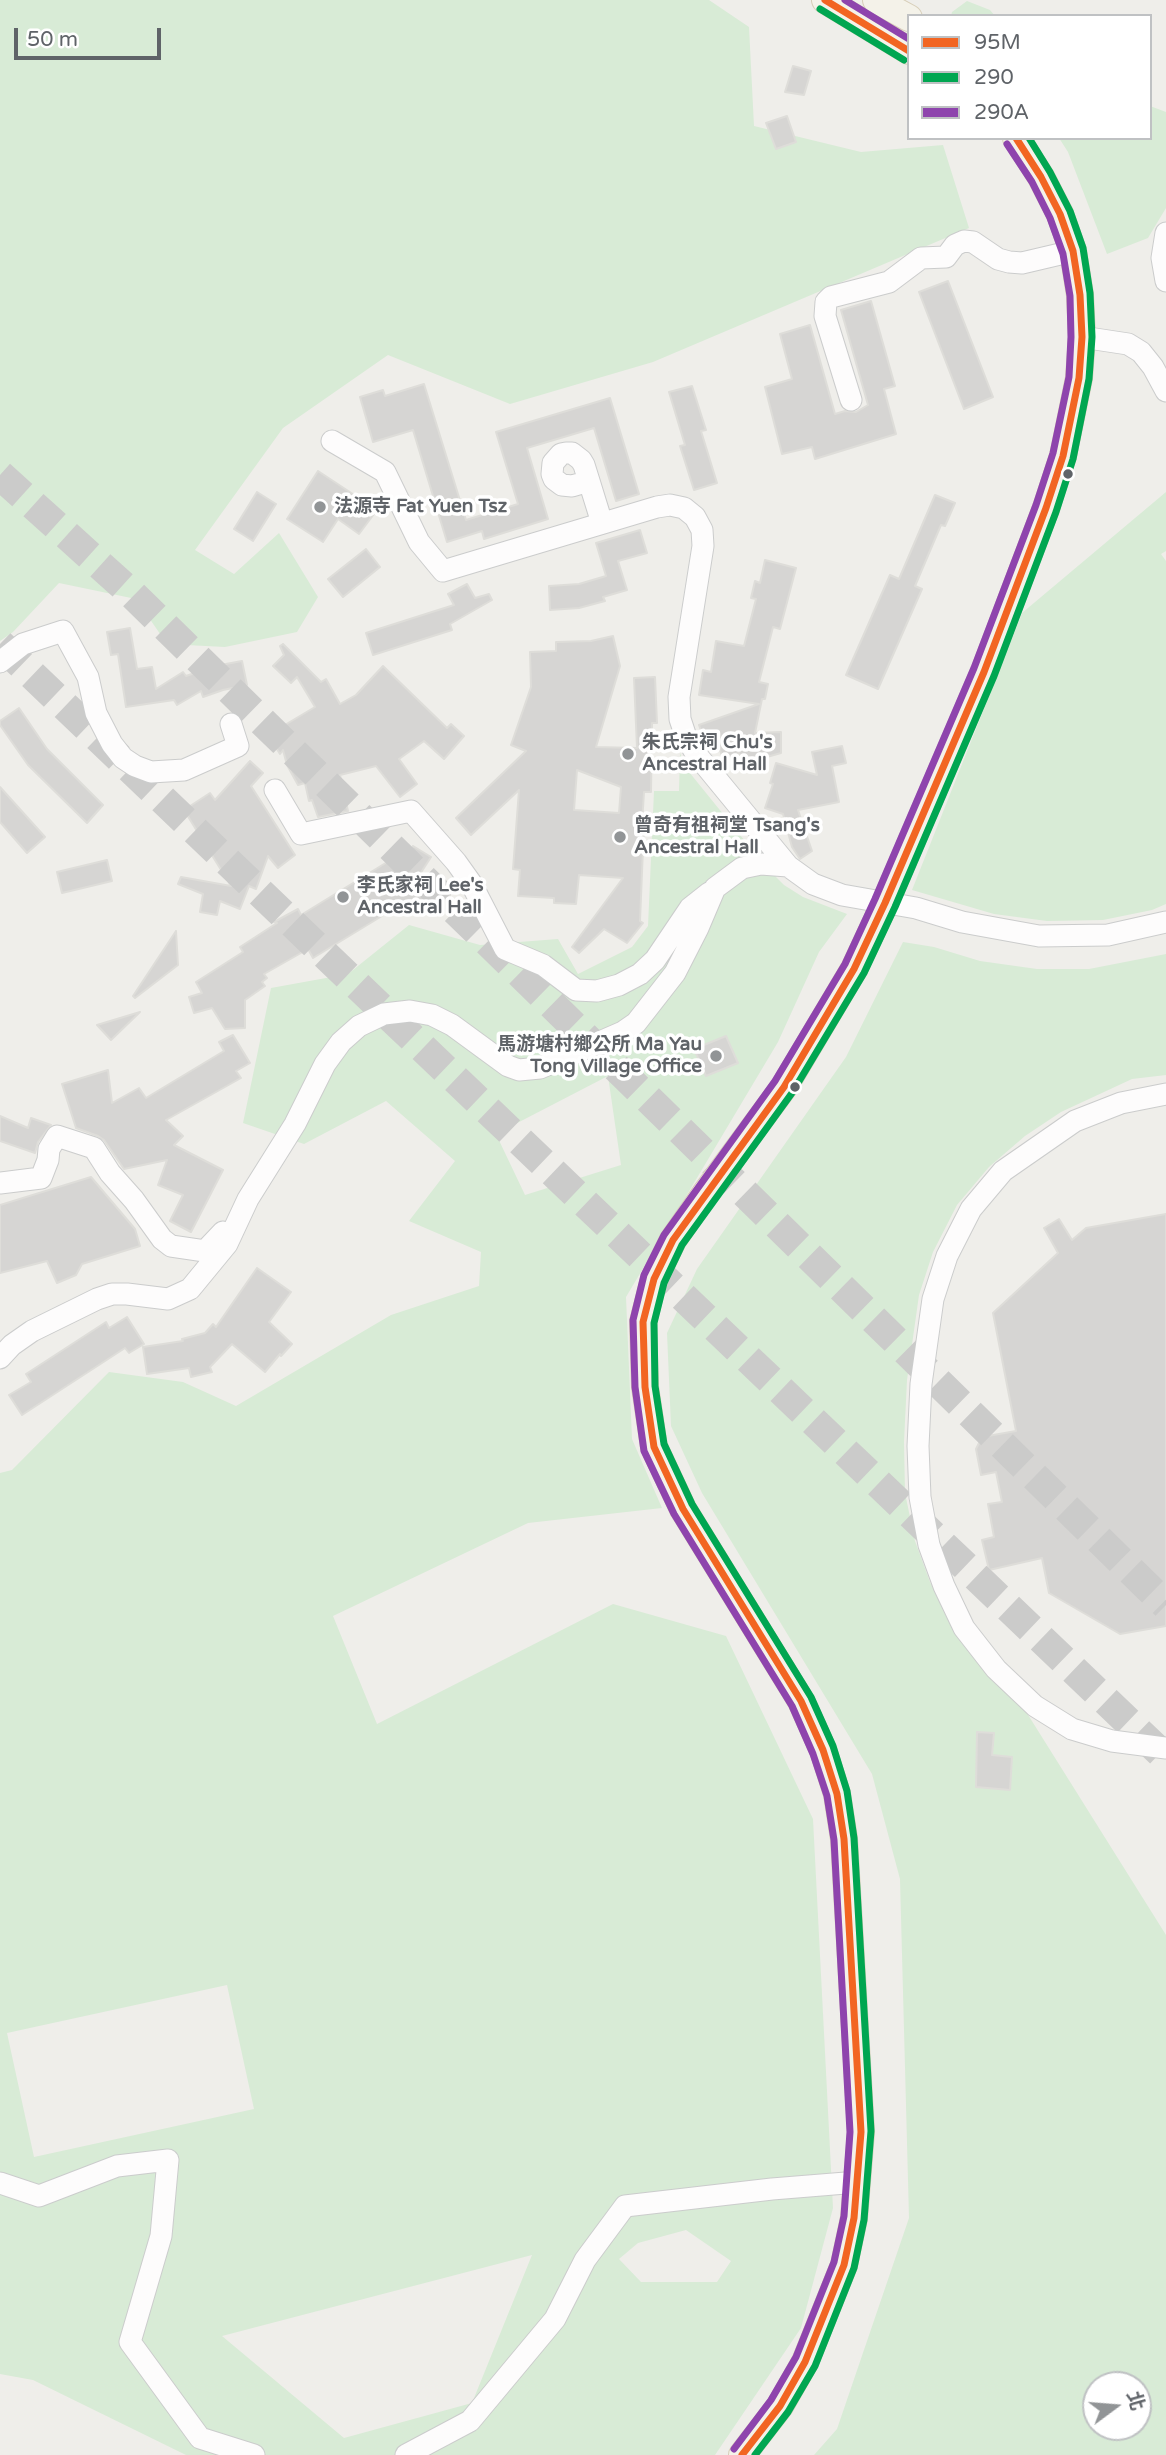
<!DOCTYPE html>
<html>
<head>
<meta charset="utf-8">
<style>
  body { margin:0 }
  #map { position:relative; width:1166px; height:2455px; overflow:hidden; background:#efeeea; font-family:"Varela Round","Noto Sans TC",sans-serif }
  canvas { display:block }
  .legend { position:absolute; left:907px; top:14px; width:245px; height:126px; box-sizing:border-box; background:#fff; border:2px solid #bfc1c3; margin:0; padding:9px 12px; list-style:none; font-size:21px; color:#5f6368 }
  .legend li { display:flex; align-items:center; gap:14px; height:35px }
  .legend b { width:35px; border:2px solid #bfc1c3 }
  .north { position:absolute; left:1082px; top:2371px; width:70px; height:70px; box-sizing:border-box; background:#fff; border:2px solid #bfc1c3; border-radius:50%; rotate:74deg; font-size:19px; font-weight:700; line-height:28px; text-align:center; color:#5f6368 }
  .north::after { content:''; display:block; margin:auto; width:24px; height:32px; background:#919496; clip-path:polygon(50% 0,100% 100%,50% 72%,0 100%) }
  .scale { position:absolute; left:14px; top:28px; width:147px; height:32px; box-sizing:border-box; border:4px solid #5f6368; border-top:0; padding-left:9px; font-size:21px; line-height:24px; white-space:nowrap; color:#5f6368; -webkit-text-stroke:5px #fff; paint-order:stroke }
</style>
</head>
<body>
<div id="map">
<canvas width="1166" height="2455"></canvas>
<ul class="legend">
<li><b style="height:9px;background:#f26522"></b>95M</li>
<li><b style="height:9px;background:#00a651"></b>290</li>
<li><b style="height:9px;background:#8e44ad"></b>290A</li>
</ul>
<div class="north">北</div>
<div class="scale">50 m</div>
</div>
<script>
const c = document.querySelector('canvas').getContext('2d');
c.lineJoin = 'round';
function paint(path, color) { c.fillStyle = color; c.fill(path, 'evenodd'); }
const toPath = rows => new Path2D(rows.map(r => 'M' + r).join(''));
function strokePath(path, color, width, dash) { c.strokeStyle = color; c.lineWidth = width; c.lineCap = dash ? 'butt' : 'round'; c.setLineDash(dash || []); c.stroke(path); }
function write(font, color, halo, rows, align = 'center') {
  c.font = font + ' "Varela Round","Noto Sans TC",sans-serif'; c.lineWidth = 7; c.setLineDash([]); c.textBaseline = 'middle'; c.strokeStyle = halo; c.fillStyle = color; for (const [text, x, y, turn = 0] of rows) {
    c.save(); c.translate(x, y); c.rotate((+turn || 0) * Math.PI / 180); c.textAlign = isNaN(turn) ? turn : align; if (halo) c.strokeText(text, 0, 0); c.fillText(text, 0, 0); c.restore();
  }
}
paint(toPath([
  [0,0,709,0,749,27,754,126,861,152,943,145,969,228,653,362,510,404,388,355,283,428,195,550,234,574,279,533,318,597,297,632,225,647,167,644,136,599,59,583,13,632,0,641],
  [967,1,990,10,995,16,951,16,952,12],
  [1150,106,1166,112,1166,208,1148,238,1107,254,1068,152,1059,138,1150,138],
  [1166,492,1166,551,1161,554,1166,561,1166,904,1152,910,1103,920,1047,921,994,914,912,890,1022,613],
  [680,753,685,767,766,867,784,885,803,897,847,914,819,952,778,1042,626,1297,632,1439,662,1508,528,1523,333,1616,377,1724,613,1604,726,1636,813,1819,833,2208,801,2328,715,2455,186,2455,33,2380,0,2374,0,1473,12,1470,109,1372,183,1382,236,1406,391,1315,479,1286,481,1252,409,1221,455,1161,386,1101,304,1144,243,1123,271,988,348,974,409,925,480,945,558,939,578,974,632,947,648,926,654,791,679,791],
  [726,1036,738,1063,706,1076,695,1049],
  [608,1076,621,1165,525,1195,496,1134],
  [227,1985,254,2109,34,2157,7,2033],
  [686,2230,731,2261,717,2282,641,2282,619,2259,638,2243],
  [532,2255,472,2403,344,2438,222,2336],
  [903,942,934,947,980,961,1037,969,1089,969,1166,954,1166,1075,1132,1079,1061,1112,1025,1136,989,1167,957,1205,933,1252,919,1295,907,1380,904,1442,905,1493,915,1541,930,1582,950,1624,982,1666,1020,1702,1166,1935,1166,2455,814,2455,837,2429,909,2218,900,1879,872,1774,702,1493,671,1426,667,1333,697,1269,846,1057],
  [1096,2385,1138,2385,1138,2427,1096,2427]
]), '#d8ebd6');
const building = toPath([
  [793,66,811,71,804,95,785,92,793,66],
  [787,116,796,142,776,149,766,123,787,116],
  [948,281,993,397,964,409,919,292,948,281],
  [871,301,895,386,884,389,896,434,815,459,812,447,782,454,765,387,792,379,780,334,810,325,835,414,845,411,856,412,868,405,841,310,871,301],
  [424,384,466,520,518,504,496,432,610,398,639,494,616,501,594,428,527,448,548,519,484,539,482,531,447,542,413,430,373,442,360,397,383,390,385,396,424,384],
  [692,386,706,430,701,431,717,483,694,490,680,446,685,445,669,392,692,386],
  [318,471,377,510,359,534,338,519,323,542,287,519,318,471],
  [257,492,276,504,253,541,234,529,257,492],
  [935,495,955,503,945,526,941,525,915,586,922,589,878,689,846,675,890,575,899,579,935,495],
  [640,530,647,553,618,561,627,590,603,597,605,601,579,608,550,610,549,586,579,584,606,576,596,543,640,530],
  [366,549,380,567,343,597,328,579,366,549],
  [765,560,796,568,780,629,773,627,759,682,768,684,765,699,762,699,755,733,781,732,781,753,742,764,739,753,723,759,717,741,706,745,699,725,759,704,699,695,703,670,711,672,716,641,744,646,756,599,751,598,755,581,760,583,765,560],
  [467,584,475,598,489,594,492,600,450,624,452,630,373,655,366,633,454,605,448,594,467,584],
  [130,628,137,669,152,667,156,689,183,672,186,676,215,666,242,661,247,685,223,690,203,697,201,691,177,705,174,700,126,707,118,654,111,655,107,632,130,628],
  [613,636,620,666,596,747,637,748,634,678,655,677,657,723,652,723,651,792,644,792,642,824,644,824,640,921,643,923,627,943,604,929,579,953,572,947,623,878,579,875,576,904,554,903,554,898,518,896,520,870,513,869,519,790,471,835,456,818,526,751,511,745,531,687,530,652,556,651,556,642,591,641,613,636],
  [577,770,621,787,619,813,574,810,577,770],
  [283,644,321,682,326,679,340,704,356,695,383,666,447,728,451,724,464,736,444,759,424,741,399,759,417,784,400,797,376,766,340,775,348,811,318,817,312,800,309,801,305,783,298,785,287,765,283,750,280,754,268,735,315,707,297,677,291,683,273,666,284,655,280,646,283,644],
  [19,708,47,749,103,805,87,823,28,765,0,725,0,721,19,708],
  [842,746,846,763,832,766,839,802,798,810,812,851,800,859,792,847,783,814,765,808,773,784,770,783,776,763,817,775,812,752,842,746],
  [250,761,263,773,251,786,295,855,278,868,268,856,256,889,249,886,240,909,220,901,217,915,200,912,203,894,178,884,181,877,231,886,184,810,210,793,215,800,250,761],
  [0,787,45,837,27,853,0,822,0,787],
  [413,846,431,857,411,888,450,894,448,912,400,905,313,958,308,949,264,974,267,978,262,982,265,986,245,1000,245,1028,225,1029,212,1008,194,1013,189,997,202,993,196,982,243,952,240,947,277,923,274,922,298,909,301,915,397,856,401,864,413,846],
  [107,860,112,881,62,893,57,872,107,860],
  [176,931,178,965,135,998,133,996,176,931],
  [140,1012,111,1040,97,1025,140,1012],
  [233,1035,250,1063,236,1071,241,1078,166,1120,183,1136,174,1145,223,1170,191,1232,170,1221,183,1195,158,1185,167,1160,124,1169,104,1140,98,1136,76,1128,62,1084,108,1070,112,1103,139,1088,146,1098,224,1051,219,1042,233,1035],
  [726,1036,738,1063,706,1076,694,1049,726,1036],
  [0,1116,28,1128,31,1118,51,1125,38,1142,35,1153,0,1141,0,1116],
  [91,1177,135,1229,140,1246,82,1264,76,1275,57,1283,47,1261,0,1273,0,1205,91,1177],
  [1166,1214,1166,1626,1120,1634,1049,1593,1042,1558,989,1570,982,1540,994,1537,988,1504,1002,1502,996,1472,981,1475,976,1449,982,1437,1016,1431,993,1313,1058,1253,1044,1228,1059,1219,1072,1240,1086,1228,1166,1214],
  [257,1268,291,1292,269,1322,292,1344,281,1356,280,1354,265,1372,232,1344,210,1367,212,1372,191,1377,189,1368,147,1374,143,1347,183,1341,182,1339,205,1333,213,1324,216,1327,257,1268],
  [127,1317,144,1344,129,1353,125,1348,22,1415,9,1395,31,1382,26,1374,106,1322,109,1328,127,1317],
  [977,1732,994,1733,992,1755,1012,1757,1010,1790,976,1787,977,1732]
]);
paint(building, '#d6d5d3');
strokePath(building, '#deddd9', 2);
strokePath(toPath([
  [0,475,130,592,1166,1605],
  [0,644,1166,1758]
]), '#cbcbca', 30, [30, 15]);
const minor = toPath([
  [1166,233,1162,258,1166,281],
  [1082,337,1128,344,1141,352,1153,367,1166,391],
  [851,400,825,316,826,302,831,297,889,282,921,258,946,257,955,245,964,241,973,242,998,259,1009,262,1022,263,1073,251],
  [332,441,385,472,419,542,443,571,657,507,670,505,684,508,695,517,702,530,703,546,679,697,680,719,686,737,696,754,788,866],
  [589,481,572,486,562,485,554,479,552,474,553,463,561,454,566,453,572,453,581,460,584,465,589,481,602,523],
  [0,662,23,644,63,631,88,677,96,713,112,744,123,758,135,766,151,772,184,770,238,746,231,724],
  [275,790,301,834,411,811,456,862,471,883,505,949,543,965,576,990,597,991,619,985,640,974,655,960,690,908,709,893],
  [1166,1094,1121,1103,1075,1121,1003,1171,971,1209,947,1256,933,1299,921,1384,918,1446,920,1497,929,1545,944,1586,964,1628,996,1669,1035,1706,1072,1729,1112,1741,1166,1748],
  [0,1183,41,1178,48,1160,49,1149,57,1136,94,1148,110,1173,134,1200,162,1239,171,1246,205,1251,223,1232],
  [0,1358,12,1345,32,1331,97,1299,112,1294,127,1294,168,1299,190,1289,227,1244,248,1199,295,1124,325,1064,341,1042,359,1026,384,1014,410,1011,432,1015,452,1025,508,1066,519,1070,540,1068,623,1032,636,1023,675,973,698,928,715,888,742,868,761,864,788,866,813,884,842,895,916,908,962,922,1039,936,1108,935,1166,922],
  [0,2183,39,2196,117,2166,168,2160,161,2236,130,2342,200,2438,254,2455],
  [406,2455,470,2421,555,2319,585,2260,625,2206,772,2189,858,2182]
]);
const major = toPath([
  [825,0,909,51],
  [876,0,909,18],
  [742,2455,780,2406,805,2362,844,2265,854,2218,861,2132,844,1839,837,1794,823,1750,801,1701,683,1509,654,1447,645,1387,643,1322,654,1279,673,1240,707,1191,784,1087,854,969,885,903,984,672,1046,508,1063,456,1079,378,1082,337,1080,295,1073,251,1060,214,1041,177,1016,138]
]);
strokePath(minor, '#cbcccc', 23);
strokePath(major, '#d7ceb8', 28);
strokePath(minor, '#fdfcfc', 21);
strokePath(major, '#f4f2e9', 26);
strokePath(toPath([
  [825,0,909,51],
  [742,2455,780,2406,805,2362,844,2265,854,2218,861,2132,844,1839,837,1794,823,1750,801,1701,683,1509,654,1447,645,1387,643,1322,654,1279,673,1240,784,1087,854,969,885,903,984,672,1046,508,1063,456,1079,378,1082,337,1080,295,1073,251,1060,214,1041,177,1016,138]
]), '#f26522', 7);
strokePath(toPath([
  [820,9,904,60],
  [755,2455,788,2412,815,2366,854,2268,864,2220,871,2131,854,1838,847,1791,833,1746,811,1697,692,1504,664,1444,655,1386,654,1323,664,1283,682,1245,792,1093,864,973,895,907,994,676,1056,512,1073,459,1089,379,1092,337,1090,293,1083,248,1070,211,1050,172,1029,138]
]), '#00a651', 7);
strokePath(toPath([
  [845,0,909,39],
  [734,2449,771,2400,796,2357,834,2262,844,2216,850,2132,834,1840,827,1796,813,1754,792,1706,674,1514,644,1451,635,1387,633,1320,644,1275,664,1235,775,1081,845,964,875,899,974,668,1036,505,1053,453,1069,377,1071,337,1070,296,1063,254,1050,218,1032,182,1007,144]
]), '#8e44ad', 7);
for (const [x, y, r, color] of [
  [1068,474,6,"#5f6368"],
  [320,507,7,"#919496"],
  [628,754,7,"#919496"],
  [620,837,7,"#919496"],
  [343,897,7,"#919496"],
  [716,1056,7,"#919496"],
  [795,1087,6,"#5f6368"]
]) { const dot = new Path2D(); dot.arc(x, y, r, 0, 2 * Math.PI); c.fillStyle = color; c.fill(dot); strokePath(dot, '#fff', 2.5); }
write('bold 19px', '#5f6368', '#fff', [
  ["法源寺 Fat Yuen Tsz",334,507],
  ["朱氏宗祠 Chu's",642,743],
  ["Ancestral Hall",642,765],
  ["曾奇有祖祠堂 Tsang's",634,826],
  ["Ancestral Hall",634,848],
  ["李氏家祠 Lee's",357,886],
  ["Ancestral Hall",357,908],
  ["馬游塘村鄉公所 Ma Yau",702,1045,"right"],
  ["Tong Village Office",702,1067,"right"]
], 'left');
</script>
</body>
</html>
